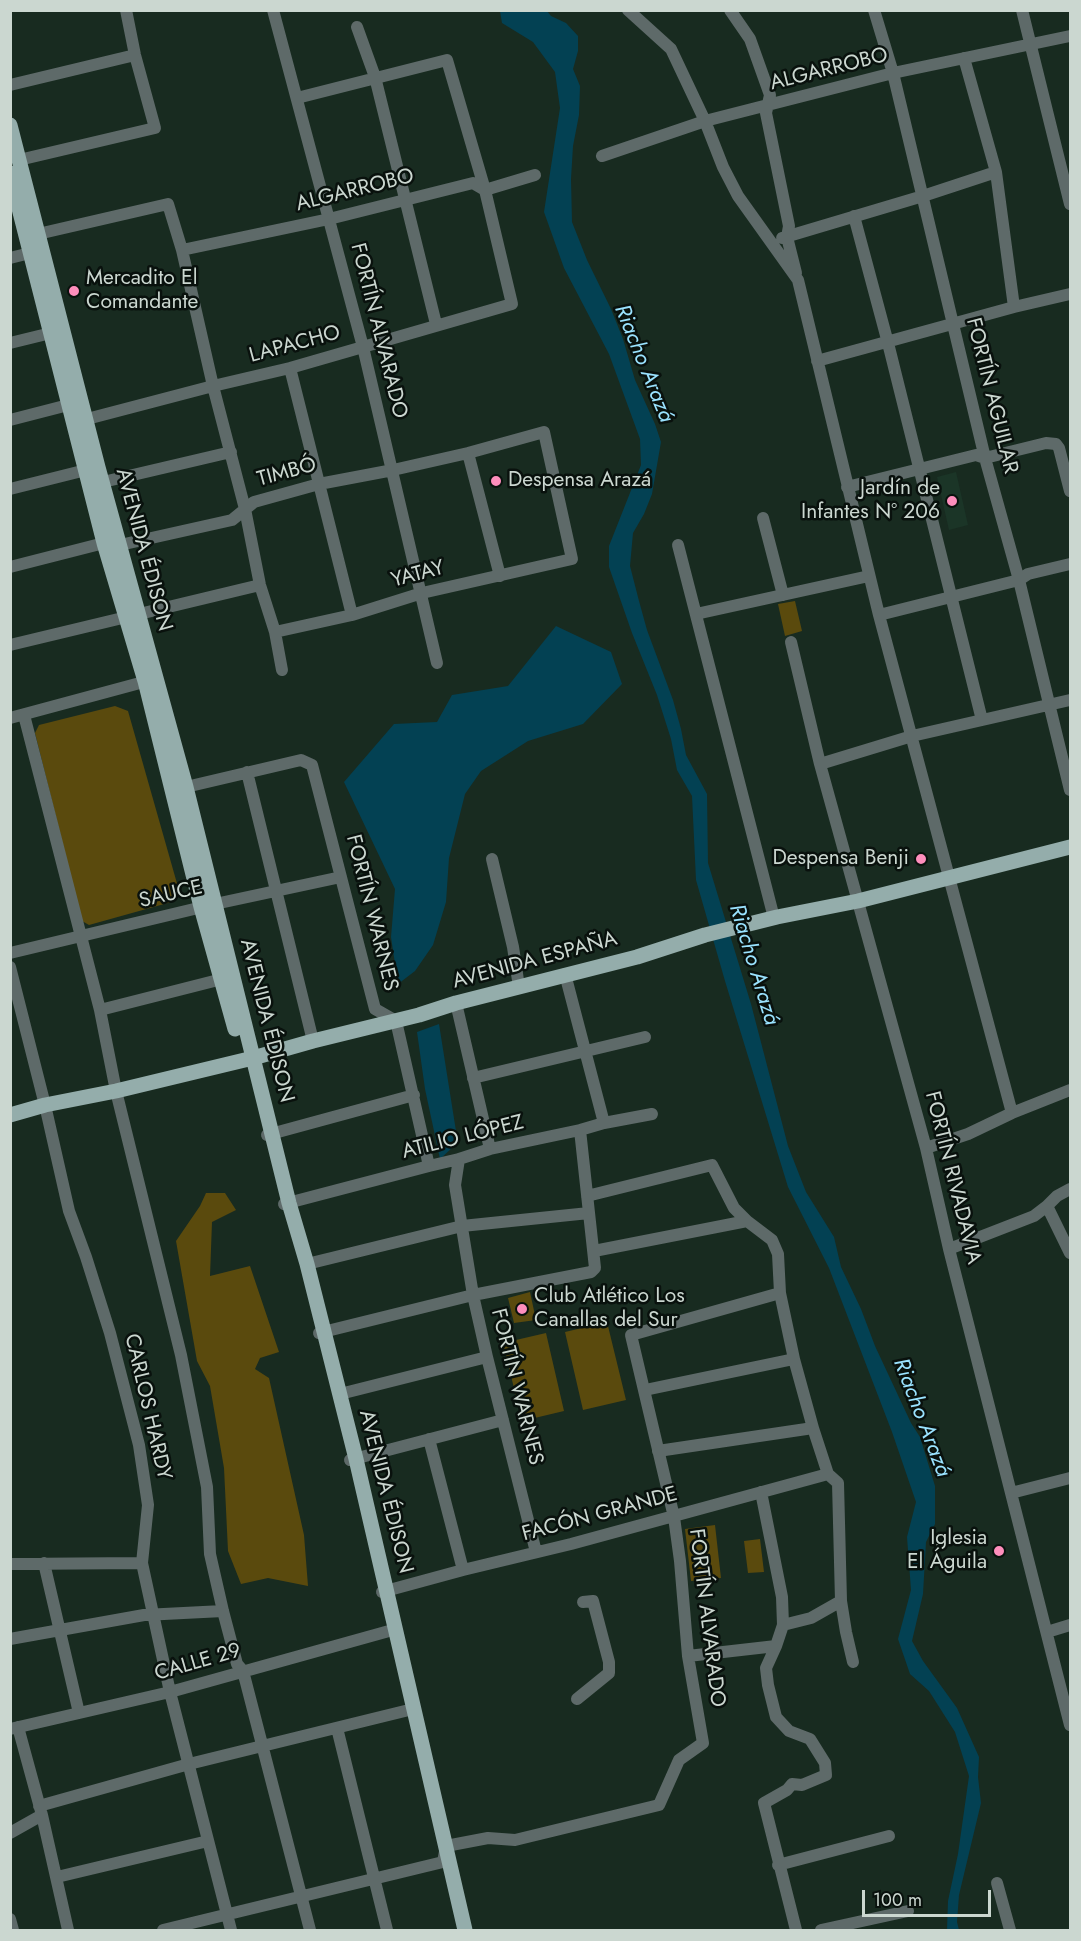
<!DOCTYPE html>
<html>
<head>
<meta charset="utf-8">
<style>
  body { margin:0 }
  #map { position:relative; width:1081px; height:1941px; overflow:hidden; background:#182b20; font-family:Jost,sans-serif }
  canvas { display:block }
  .frame { position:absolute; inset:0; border:12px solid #cbd7d0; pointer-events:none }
  .scale { position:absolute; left:862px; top:1890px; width:129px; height:27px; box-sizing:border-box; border:3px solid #cbd7d0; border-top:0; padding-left:8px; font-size:18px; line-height:21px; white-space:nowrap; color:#cbd7d0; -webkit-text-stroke:4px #09110d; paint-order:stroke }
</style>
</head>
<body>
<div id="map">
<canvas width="1081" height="1941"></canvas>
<div class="frame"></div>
<div class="scale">100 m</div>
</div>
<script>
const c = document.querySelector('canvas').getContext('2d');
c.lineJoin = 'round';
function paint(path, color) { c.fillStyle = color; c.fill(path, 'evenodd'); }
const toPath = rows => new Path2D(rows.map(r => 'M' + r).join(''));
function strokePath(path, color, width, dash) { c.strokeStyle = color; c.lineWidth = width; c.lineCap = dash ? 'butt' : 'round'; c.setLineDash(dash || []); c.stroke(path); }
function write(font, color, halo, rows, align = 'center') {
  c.font = font + ' Jost,sans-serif'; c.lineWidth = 5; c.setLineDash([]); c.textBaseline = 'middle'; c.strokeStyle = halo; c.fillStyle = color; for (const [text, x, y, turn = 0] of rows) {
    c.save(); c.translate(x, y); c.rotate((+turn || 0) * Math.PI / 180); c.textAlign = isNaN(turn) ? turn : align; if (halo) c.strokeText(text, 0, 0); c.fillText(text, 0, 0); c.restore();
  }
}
paint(toPath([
  [956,472,968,525,949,530,937,477]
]), '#1b3527');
paint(toPath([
  [795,601,802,631,785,636,778,604],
  [115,706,128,711,180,894,175,901,89,925,82,921,35,733,39,725],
  [206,1193,225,1193,236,1210,212,1222,210,1276,250,1266,279,1352,260,1358,255,1369,269,1378,304,1535,308,1586,268,1578,241,1584,228,1551,224,1468,210,1386,197,1361,176,1241,200,1206],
  [530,1292,536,1320,514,1323,508,1298],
  [607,1322,626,1400,583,1410,565,1332],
  [546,1333,564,1411,522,1421,503,1343],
  [715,1525,721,1578,691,1581,685,1529],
  [760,1539,764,1572,748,1573,744,1541]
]), '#5a4a0d');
paint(toPath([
  [500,11,547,11,551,16,566,23,578,36,578,51,573,69,580,86,579,115,573,146,571,179,572,222,587,260,611,309,623,339,635,380,655,424,661,442,652,494,644,514,633,533,630,566,639,601,647,630,673,700,681,729,686,755,707,794,708,863,751,1004,788,1146,806,1192,834,1237,841,1267,861,1309,875,1346,911,1423,920,1437,935,1486,935,1524,926,1542,923,1594,912,1641,923,1661,957,1708,979,1757,978,1777,981,1803,959,1895,957,1922,959,1930,947,1930,948,1901,958,1854,969,1776,955,1732,929,1691,910,1674,898,1639,911,1590,907,1537,916,1502,892,1432,829,1268,788,1187,725,981,696,880,692,796,677,770,671,739,657,695,632,633,609,567,609,546,641,465,640,439,609,354,564,268,544,212,560,108,555,72,533,42,502,23],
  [556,626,611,652,622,684,583,724,528,741,481,771,465,794,449,858,446,902,433,945,415,971,398,984,391,937,395,889,344,782,394,724,437,722,452,695,508,686],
  [439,1024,456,1131,453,1147,440,1159,425,1089,417,1032]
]), '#034153');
strokePath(toPath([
  [273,10,363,347,437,663],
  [628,10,671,49,705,121,723,167,738,196,798,280,879,615,1012,1113],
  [730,10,750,39,770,95,766,113,789,226,787,237,796,273],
  [874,10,893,73,985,458,1019,580,1070,790],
  [1022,10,1070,204],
  [357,27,375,77,436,324],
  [964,58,996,172,1014,307],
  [10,85,135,55],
  [602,156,705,121,893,73,1070,36],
  [19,160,155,128,135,55,126,10],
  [854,216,888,343,982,720],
  [38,234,168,204,182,250,213,386,245,509,260,585,275,632,282,670],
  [782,238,923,196,996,172],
  [182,250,329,219,473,183,485,190,535,175],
  [10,258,38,251],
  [10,343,59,331],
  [817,361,1014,307,1070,294],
  [290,368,352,615],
  [87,419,213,386,290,368,512,304,485,190,447,60,297,98],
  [10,420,76,403],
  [468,453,500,576],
  [103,482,231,452],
  [847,487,976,455,985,458,1046,443,1056,444,1059,448,1070,491],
  [10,489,94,468],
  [763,518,783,595],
  [678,545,774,918],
  [10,567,104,543,120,545,232,520,254,502,319,484,393,470,468,453,544,432,572,559,422,593,352,615,275,632],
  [696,614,869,576],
  [879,615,1019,580,1028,574,1070,564],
  [791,642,820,764,926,1148,949,1249,1070,1725],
  [10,645,260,585],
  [24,715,100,1010,116,1091,181,1355,207,1487,210,1554,223,1611,237,1664,243,1671,310,1930],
  [10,718,151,680],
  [820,764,912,736,1070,700],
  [247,772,313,1041],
  [186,787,301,760,312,765,375,1009,396,1021,429,1166],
  [492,859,513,947,519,987],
  [10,953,215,904,341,877],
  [10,967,45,1105,69,1211,86,1257,110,1333,139,1445,148,1505,142,1563,170,1692,231,1930],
  [565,974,604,1123],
  [456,1003,490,1149],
  [100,1010,230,977],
  [473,1078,645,1037],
  [267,1135,414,1095],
  [926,1148,968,1134,1012,1113,1070,1090],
  [459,1159,455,1185,473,1295,487,1357,536,1552],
  [587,1196,712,1165,734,1208,747,1221,772,1240,778,1254,780,1293,794,1359,813,1428,828,1474,838,1483,841,1601,846,1632,853,1662],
  [284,1204,429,1166,459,1159,490,1149,580,1130,604,1123,652,1114],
  [1047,1206,1070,1253],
  [949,1249,1034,1216,1047,1206,1057,1196,1070,1189],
  [594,1251,747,1221],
  [307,1264,462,1226,589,1213],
  [319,1333,473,1295,591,1272,595,1268,580,1130],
  [645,1390,794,1359],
  [340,1394,487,1357],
  [429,1439,463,1570],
  [658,1451,813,1428],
  [350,1460,503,1420],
  [761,1492,782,1597,783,1625,776,1646,766,1668,768,1685,776,1717,789,1731,810,1739,825,1763,826,1775,802,1785,792,1784,787,1790,764,1803,796,1930],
  [1011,1493,1070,1478],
  [44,1563,79,1713],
  [10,1564,142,1563],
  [382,1592,463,1570,571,1544,828,1474],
  [783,1625,811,1618,841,1601],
  [1047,1632,1070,1625],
  [10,1639,144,1615,223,1611],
  [688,1656,776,1646],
  [577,1699,609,1673,609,1662,593,1601,583,1602],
  [18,1727,42,1815,68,1930],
  [337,1728,387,1930],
  [10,1729,170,1692,389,1631,395,1628],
  [39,1806,189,1764,413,1709],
  [10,1833,42,1815],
  [778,1865,889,1836],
  [57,1877,208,1841],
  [997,1883,1010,1930],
  [10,1919,13,1930],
  [163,1930,443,1862,446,1846,488,1838,515,1840,659,1805,679,1760,703,1743,688,1656,680,1561,674,1517,631,1335,780,1293],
  [821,1930,908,1911]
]), '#5e6a69', 12);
strokePath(toPath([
  [10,125,98,467,186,787,289,1203,307,1264,356,1459,465,1930],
  [10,173,104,543,145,681,201,907,235,1029],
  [10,1115,45,1105,116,1091,253,1058,313,1041,419,1015,456,1003,637,957,705,935,777,917,858,901,1070,847]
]), '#94adab', 15);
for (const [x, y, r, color] of [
  [74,291,6,"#fe8ebc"],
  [496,481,6,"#fe8ebc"],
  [952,501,6,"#fe8ebc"],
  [921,859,6,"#fe8ebc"],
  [522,1309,6,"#fe8ebc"],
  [999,1551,6,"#fe8ebc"]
]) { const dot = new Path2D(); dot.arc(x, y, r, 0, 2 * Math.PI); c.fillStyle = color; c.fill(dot); strokePath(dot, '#09110d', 2); }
write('21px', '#cbd7d0', '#09110d', [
  ["ALGARROBO",829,70,-14],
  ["ALGARROBO",355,191,-14],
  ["FORTÍN ALVARADO",378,331,76],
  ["LAPACHO",295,345,-15],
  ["FORTÍN AGUILAR",991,396,76],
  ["TIMBÓ",287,473,-15],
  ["AVENIDA ÉDISON",143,550,75],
  ["YATAY",418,575,-15],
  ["SAUCE",171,895,-13],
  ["FORTÍN WARNES",371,913,76],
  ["AVENIDA ESPAÑA",535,961,-15],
  ["AVENIDA ÉDISON",266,1021,76],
  ["ATILIO LÓPEZ",463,1138,-14],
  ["FORTÍN RIVADAVIA",952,1178,76],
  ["FORTÍN WARNES",516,1387,76],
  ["CARLOS HARDY",147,1407,77],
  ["AVENIDA ÉDISON",385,1492,76],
  ["FACÓN GRANDE",600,1515,-15],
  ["FORTÍN ALVARADO",706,1618,83],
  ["CALLE 29",198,1663,-16]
]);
write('21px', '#cbd7d0', '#09110d', [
  ["Mercadito El",86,279],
  ["Comandante",86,303],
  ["Despensa Arazá",508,481],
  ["Jardín de",940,489,"right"],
  ["Infantes N° 206",940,513,"right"],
  ["Despensa Benji",909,859,"right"],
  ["Club Atlético Los",534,1297],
  ["Canallas del Sur",534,1321],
  ["Iglesia",987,1539,"right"],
  ["El Águila",987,1563,"right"]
], 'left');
write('italic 22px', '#9ae3ff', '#09110d', [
  ["Riacho Arazá",643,364,68],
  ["Riacho Arazá",753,965,73],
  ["Riacho Arazá",921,1418,69]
]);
</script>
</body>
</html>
